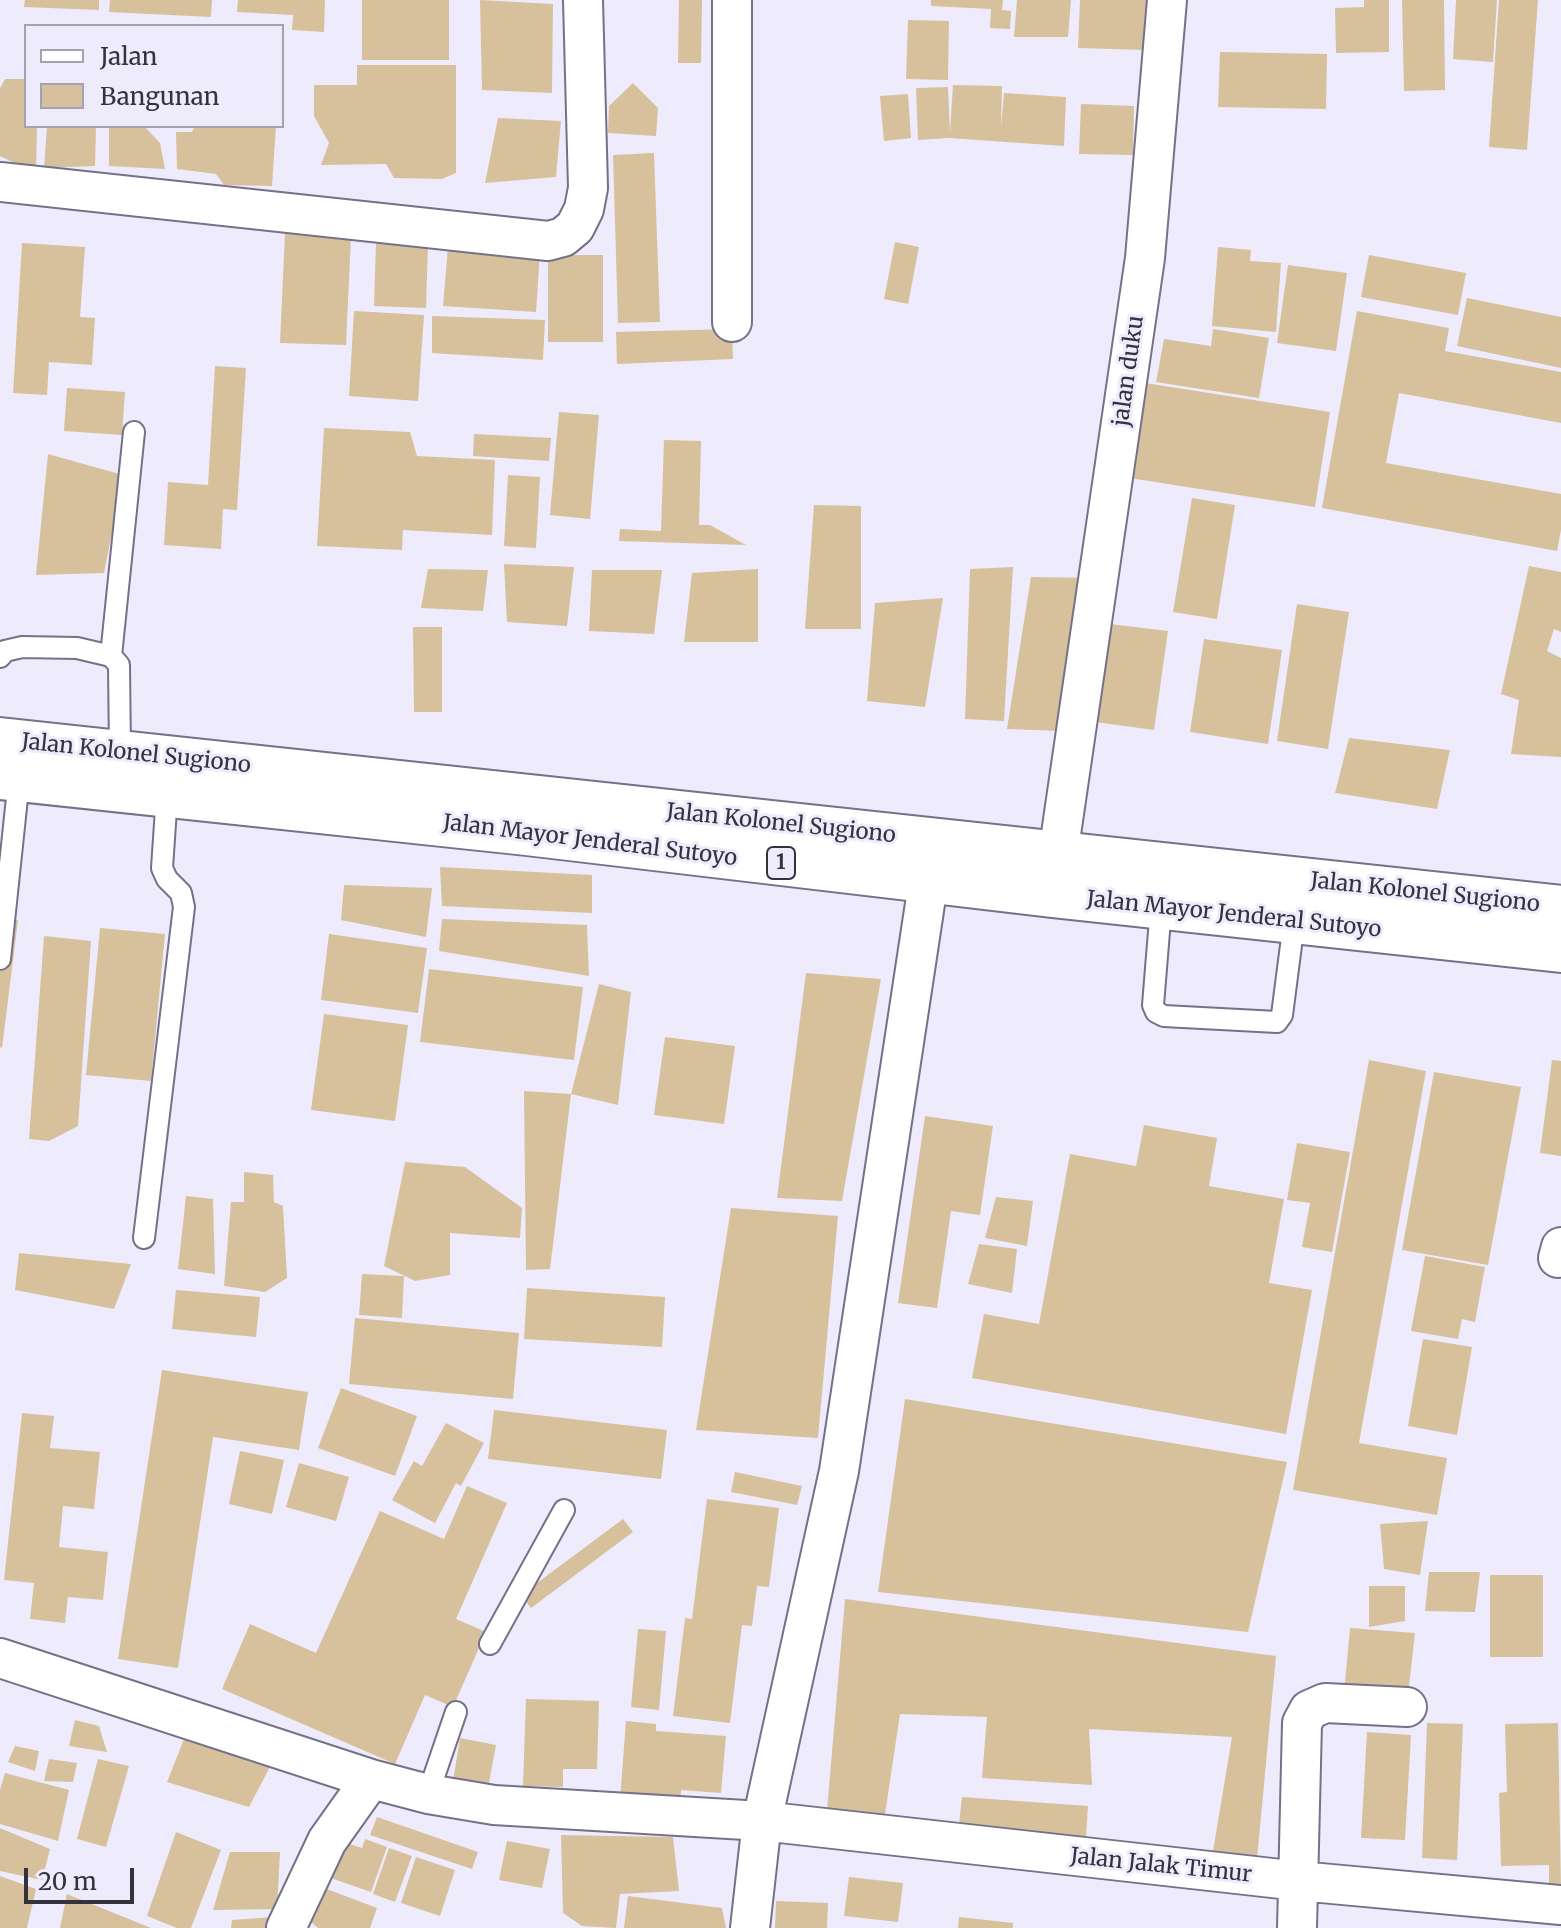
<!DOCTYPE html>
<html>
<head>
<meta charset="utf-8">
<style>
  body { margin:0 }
  #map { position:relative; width:1561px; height:1928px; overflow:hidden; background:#eeecfc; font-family:Merriweather,serif }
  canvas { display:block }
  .legend { position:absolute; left:24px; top:24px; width:260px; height:104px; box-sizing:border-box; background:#eeecfc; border:2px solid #a4a2af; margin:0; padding:10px 14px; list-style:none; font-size:24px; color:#34323c }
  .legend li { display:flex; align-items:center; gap:16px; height:40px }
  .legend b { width:40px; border:2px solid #a4a2af }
  .scale { position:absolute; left:24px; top:1868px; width:110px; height:36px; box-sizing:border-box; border:4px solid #34323c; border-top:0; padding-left:10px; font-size:24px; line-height:28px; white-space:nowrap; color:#34323c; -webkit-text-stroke:6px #eeecfc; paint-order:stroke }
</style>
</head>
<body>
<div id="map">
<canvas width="1561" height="1928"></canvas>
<ul class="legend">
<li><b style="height:10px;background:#fff"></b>Jalan</li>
<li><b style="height:22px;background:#d7c09c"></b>Bangunan</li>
</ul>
<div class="scale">20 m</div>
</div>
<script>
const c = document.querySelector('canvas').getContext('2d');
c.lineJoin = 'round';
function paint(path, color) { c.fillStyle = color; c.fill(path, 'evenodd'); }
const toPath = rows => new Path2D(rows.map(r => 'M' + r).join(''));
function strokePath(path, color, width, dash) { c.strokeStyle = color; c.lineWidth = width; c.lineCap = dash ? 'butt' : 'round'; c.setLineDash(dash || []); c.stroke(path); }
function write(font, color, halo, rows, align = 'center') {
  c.font = font + ' Merriweather,serif'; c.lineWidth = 6; c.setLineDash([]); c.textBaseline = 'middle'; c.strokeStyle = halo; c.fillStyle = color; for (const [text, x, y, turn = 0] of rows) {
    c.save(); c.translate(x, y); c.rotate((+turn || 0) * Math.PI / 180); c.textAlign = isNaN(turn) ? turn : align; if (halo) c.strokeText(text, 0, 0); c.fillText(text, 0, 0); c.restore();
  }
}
paint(toPath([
  [25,0,99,0,99,10,24,7],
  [110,0,212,0,211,17,109,12],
  [238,0,325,0,324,32,292,30,293,15,237,12],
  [362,0,449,0,449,60,362,60],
  [480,0,553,4,552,93,482,90],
  [679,0,702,0,701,63,678,63],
  [931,0,1003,0,1002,10,1011,11,1010,29,990,28,991,9,931,6],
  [1017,0,1071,0,1068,37,1014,37],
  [1080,0,1147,0,1146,50,1078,48],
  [1364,0,1389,0,1389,52,1336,53,1335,8,1364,7],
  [1402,0,1444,0,1445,90,1404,91],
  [1456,0,1497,0,1493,62,1453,59],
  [1499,0,1538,0,1527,150,1489,147],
  [908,20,949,21,948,80,906,79],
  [1220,52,1327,54,1326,109,1218,107],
  [357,65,456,65,456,173,442,179,394,178,386,164,321,165,329,143,314,116,314,85,357,85],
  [5,79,26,79,26,126,37,126,36,173,0,156,0,88],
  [633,83,658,108,656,136,608,133,609,106],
  [953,85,1002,86,1001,128,1004,93,1066,97,1064,146,949,138,918,140,916,88,948,87,950,132],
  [908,94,911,138,884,141,880,96],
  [1081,104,1134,106,1133,155,1079,154],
  [498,118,561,121,556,177,485,183],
  [47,126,96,126,95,166,44,168],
  [109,126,144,126,160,143,165,169,109,166],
  [195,126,276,126,272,186,224,185,216,174,177,169,176,132,192,132],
  [654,153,660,322,618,323,613,155],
  [285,233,351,236,346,345,280,343],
  [376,242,428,244,426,308,374,306],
  [895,242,919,247,908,304,884,299],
  [22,243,85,247,80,317,95,318,92,365,49,362,47,395,13,393],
  [448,246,540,252,536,312,443,306],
  [1218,247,1251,250,1250,261,1281,263,1276,332,1212,326],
  [548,255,603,255,603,342,548,342],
  [1369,255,1466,273,1458,315,1361,297],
  [1288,265,1347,273,1336,351,1277,343],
  [1467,298,1561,317,1561,368,1457,346],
  [354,311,424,315,418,401,349,396],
  [1357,311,1449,328,1445,351,1561,372,1561,423,1399,393,1386,463,1561,494,1561,530,1557,551,1322,508],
  [432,316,545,320,543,360,432,353],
  [732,329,733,359,617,364,616,332],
  [1213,329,1269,338,1259,398,1156,382,1164,339,1211,346],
  [215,366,246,368,237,510,223,509,221,549,164,545,168,482,208,485],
  [1139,382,1330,412,1315,507,1123,477],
  [67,388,125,392,122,435,64,431],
  [559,412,599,415,590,519,550,515],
  [324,428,410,432,417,456,495,460,492,535,403,530,402,550,317,546],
  [474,434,551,438,549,461,473,456],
  [664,440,701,441,699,525,710,525,746,545,619,541,620,529,661,531],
  [48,454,123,475,104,573,36,575],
  [508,475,540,477,536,548,504,546],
  [1192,498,1235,505,1217,619,1173,612],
  [814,505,861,506,861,629,805,629],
  [504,564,574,567,567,626,507,622],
  [1529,566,1561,572,1561,632,1554,629,1547,651,1561,658,1561,757,1511,754,1519,700,1501,694],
  [1013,567,1004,721,965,719,970,569],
  [428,569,488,570,483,611,421,608],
  [758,569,758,642,684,642,692,573],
  [592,570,662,570,654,634,589,631],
  [1031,577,1092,578,1061,731,1007,729],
  [943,598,925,707,867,701,875,603],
  [1297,604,1349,612,1328,749,1277,741],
  [1101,623,1168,631,1154,730,1088,721],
  [413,627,442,627,442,712,414,712],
  [1204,639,1282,650,1268,744,1190,732],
  [1349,738,1450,750,1437,809,1335,793],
  [440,867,592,875,592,913,442,906],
  [344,885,432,888,426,937,341,920],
  [0,919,18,920,2,1048,0,1047],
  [442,919,587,925,589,976,439,951],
  [100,928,165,934,151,1081,86,1075],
  [329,934,427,948,418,1013,321,1000],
  [44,936,91,941,78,1126,49,1141,29,1139],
  [429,969,583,987,574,1060,420,1042],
  [806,973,881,979,842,1201,777,1198],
  [599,984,631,992,618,1105,571,1094],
  [324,1014,408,1025,395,1121,311,1110],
  [665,1037,735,1046,724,1124,654,1115],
  [1369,1060,1426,1071,1359,1443,1447,1458,1437,1515,1293,1490],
  [1552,1060,1561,1061,1561,1156,1540,1153],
  [1434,1072,1521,1087,1488,1265,1402,1250],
  [524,1091,571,1094,550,1269,526,1270],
  [925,1116,993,1126,980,1215,951,1211,937,1308,898,1303],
  [1144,1125,1217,1138,1209,1186,1284,1199,1269,1283,1312,1290,1286,1434,972,1378,984,1314,1039,1324,1070,1154,1136,1166],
  [1297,1143,1350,1152,1332,1252,1302,1247,1310,1203,1287,1200],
  [405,1162,465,1167,522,1208,520,1238,450,1233,450,1275,415,1281,384,1266],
  [244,1172,273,1175,274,1202,283,1206,287,1278,265,1292,224,1286,231,1202,244,1202],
  [186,1196,213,1199,215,1274,178,1269],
  [996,1197,1033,1201,1027,1246,985,1238],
  [731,1208,838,1216,818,1438,696,1430],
  [979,1244,1017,1249,1012,1293,968,1284],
  [19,1253,131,1264,114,1309,15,1290],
  [1425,1256,1485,1267,1475,1322,1462,1319,1458,1339,1411,1331],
  [362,1274,404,1276,402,1318,359,1315],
  [527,1288,665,1297,662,1347,524,1339],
  [176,1290,260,1297,256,1337,172,1329],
  [355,1318,519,1333,513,1399,349,1384],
  [1423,1339,1472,1347,1457,1435,1408,1426],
  [162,1370,308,1392,299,1450,213,1437,178,1668,118,1659],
  [341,1388,417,1416,395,1476,318,1448],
  [905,1399,1287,1462,1248,1632,878,1592],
  [494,1410,667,1430,661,1479,488,1459],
  [22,1413,54,1416,50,1448,100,1452,94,1509,63,1506,59,1547,108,1552,103,1600,68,1597,65,1623,30,1619,34,1583,4,1580],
  [446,1423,484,1443,461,1486,456,1483,435,1523,392,1500,414,1461,422,1466],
  [240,1451,284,1460,272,1514,229,1504],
  [299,1463,349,1477,336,1521,286,1507],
  [735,1472,802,1486,797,1505,731,1492],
  [467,1486,507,1503,456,1619,486,1632,453,1707,425,1695,395,1764,222,1689,250,1624,316,1653,380,1511,444,1539],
  [707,1499,779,1508,769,1587,757,1586,752,1626,742,1625,730,1723,673,1716,685,1618,692,1619],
  [623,1519,633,1532,531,1608,521,1595],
  [1428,1521,1420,1575,1384,1569,1380,1524],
  [1429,1572,1480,1572,1475,1612,1425,1611],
  [1490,1575,1543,1575,1543,1657,1490,1657],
  [1369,1586,1405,1586,1405,1621,1369,1627],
  [845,1599,1276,1656,1257,1859,1212,1857,1232,1737,1089,1729,1092,1785,982,1778,987,1717,900,1714,884,1821,827,1811],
  [1350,1628,1415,1633,1408,1695,1344,1693],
  [638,1629,666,1631,659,1710,631,1707],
  [526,1699,599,1701,597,1769,563,1769,563,1787,523,1786],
  [75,1720,99,1726,107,1752,69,1746],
  [626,1721,656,1724,656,1731,726,1736,721,1793,681,1790,680,1805,620,1800],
  [1427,1723,1463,1724,1457,1860,1422,1858],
  [1558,1723,1561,1890,1549,1891,1549,1865,1501,1866,1499,1793,1507,1792,1505,1724],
  [1367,1732,1411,1735,1405,1840,1361,1838],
  [186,1734,272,1763,249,1807,167,1782],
  [460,1738,496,1745,488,1788,453,1781],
  [15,1746,39,1751,35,1771,8,1762],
  [49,1759,77,1763,73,1782,44,1781],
  [98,1759,129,1766,106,1847,77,1839],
  [5,1773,69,1790,58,1841,0,1824,0,1790],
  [962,1797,1088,1806,1085,1853,957,1843],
  [377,1817,478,1852,472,1869,370,1835],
  [0,1828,50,1849,42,1880,0,1871],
  [176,1832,221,1850,191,1928,177,1928,147,1916],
  [561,1835,673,1837,679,1891,620,1894,616,1928,582,1926,563,1913],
  [335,1839,362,1848,365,1839,387,1847,371,1892,322,1875],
  [507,1841,550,1849,542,1888,499,1880],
  [389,1848,412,1856,395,1902,373,1894],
  [230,1852,280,1852,277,1909,213,1910],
  [416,1857,455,1870,440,1916,401,1903],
  [0,1876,36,1889,27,1928,0,1928],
  [849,1877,903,1883,898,1922,844,1916],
  [324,1888,377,1908,370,1928,318,1928,311,1922],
  [67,1894,151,1928,60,1928],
  [628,1896,722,1908,726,1928,624,1928],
  [776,1901,828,1903,827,1928,775,1928],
  [274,1917,271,1928,231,1928,232,1920],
  [959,1917,1013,1923,1013,1928,958,1928]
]), '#d7c09c');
const lane = toPath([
  [111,656,134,432],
  [0,657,5,651,22,647,77,648,111,656,119,665,120,752],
  [1161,907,1153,1005,1156,1012,1164,1016,1277,1022,1282,1015,1294,922],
  [0,959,19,779],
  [144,1238,184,907,181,893,167,879,162,868,167,794],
  [490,1644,564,1510],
  [428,1794,456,1712]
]);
const street = toPath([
  [0,182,548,241,563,237,575,227,584,209,588,188,583,0],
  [732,322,732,0],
  [1054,882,1145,258,1167,0],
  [1558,1258,1561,1247],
  [0,1658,371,1779,428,1794,494,1805,762,1821,1299,1881,1561,1905],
  [286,1928,327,1841,371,1779],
  [750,1928,762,1821,839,1471,933,851],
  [1297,1928,1302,1723,1309,1710,1325,1703,1407,1707]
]);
const highway = toPath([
  [0,740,1561,908],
  [0,777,527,833,1052,895,1561,950]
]);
strokePath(lane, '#747189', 24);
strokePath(street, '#747189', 42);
strokePath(highway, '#747189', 48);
strokePath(lane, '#fff', 20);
strokePath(street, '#fff', 38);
strokePath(highway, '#fff', 44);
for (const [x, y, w] of [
  [781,863,28]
]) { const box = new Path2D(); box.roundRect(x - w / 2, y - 16, w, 32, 6); c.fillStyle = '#eeecfc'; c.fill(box); strokePath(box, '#34323c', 2); }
write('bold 20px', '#34323c', null, [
  ["1",781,863]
]);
write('22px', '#34323c', '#eeecfc', [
  ["jalan duku",1129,371,-82],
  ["Jalan Kolonel Sugiono",136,754,6],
  ["Jalan Kolonel Sugiono",781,824,6],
  ["Jalan Mayor Jenderal Sutoyo",590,841,7],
  ["Jalan Kolonel Sugiono",1425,893,6],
  ["Jalan Mayor Jenderal Sutoyo",1234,915,6],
  ["Jalan Jalak Timur",1161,1866,6]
]);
</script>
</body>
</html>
